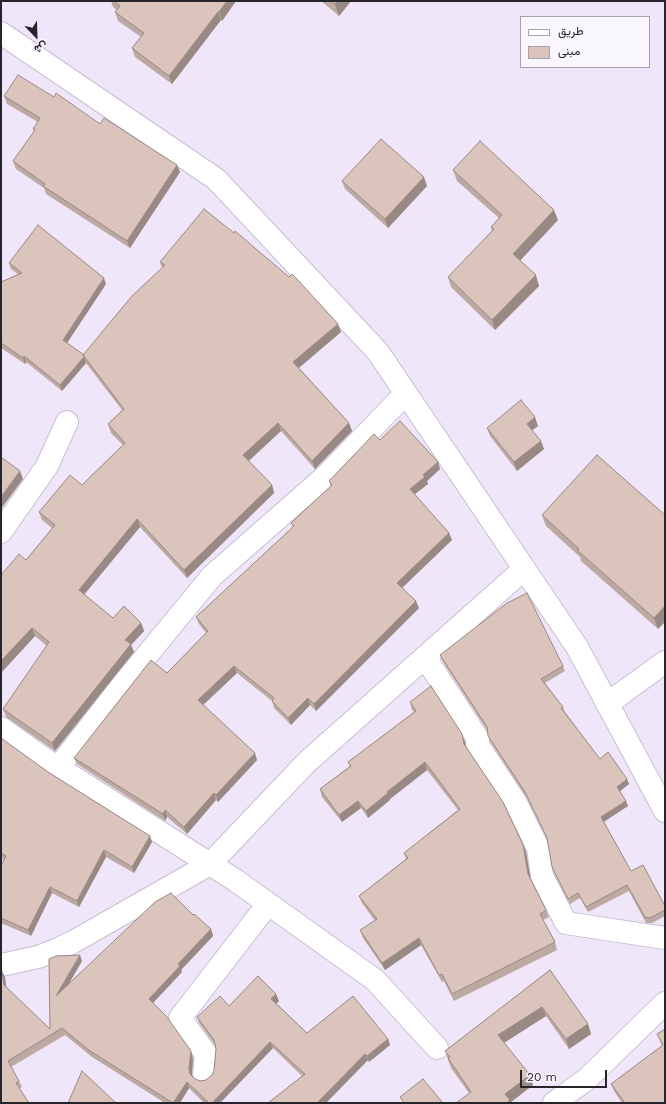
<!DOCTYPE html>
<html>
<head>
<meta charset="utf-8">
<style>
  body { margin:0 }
  #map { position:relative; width:666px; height:1104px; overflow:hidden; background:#f0e6fa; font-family:"Work Sans",Vazirmatn,sans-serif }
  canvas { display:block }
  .frame { position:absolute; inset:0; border:2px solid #28242b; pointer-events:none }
  .legend { position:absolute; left:520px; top:16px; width:130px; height:52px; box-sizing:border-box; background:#faf6fe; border:1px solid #a6a2aa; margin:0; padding:5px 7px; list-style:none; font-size:12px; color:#28242b }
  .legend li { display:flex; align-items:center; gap:8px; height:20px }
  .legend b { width:20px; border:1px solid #a6a2aa }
  .north { position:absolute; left:16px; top:16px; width:40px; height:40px; -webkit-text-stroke:3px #faf6fe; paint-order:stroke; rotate:157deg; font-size:11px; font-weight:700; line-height:16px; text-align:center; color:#28242b }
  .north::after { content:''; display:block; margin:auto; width:14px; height:18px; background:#28242b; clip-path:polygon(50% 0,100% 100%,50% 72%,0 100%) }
  .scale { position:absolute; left:520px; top:1070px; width:87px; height:18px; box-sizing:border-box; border:2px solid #28242b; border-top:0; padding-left:5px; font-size:12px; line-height:14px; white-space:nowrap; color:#28242b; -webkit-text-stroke:3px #faf6fe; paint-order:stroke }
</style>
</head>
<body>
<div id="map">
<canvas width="666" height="1104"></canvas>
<div class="frame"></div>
<ul class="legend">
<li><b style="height:5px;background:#fff"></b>طريق</li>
<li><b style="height:11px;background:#dbc4bc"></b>مبنى</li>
</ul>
<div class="north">ش</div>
<div class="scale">20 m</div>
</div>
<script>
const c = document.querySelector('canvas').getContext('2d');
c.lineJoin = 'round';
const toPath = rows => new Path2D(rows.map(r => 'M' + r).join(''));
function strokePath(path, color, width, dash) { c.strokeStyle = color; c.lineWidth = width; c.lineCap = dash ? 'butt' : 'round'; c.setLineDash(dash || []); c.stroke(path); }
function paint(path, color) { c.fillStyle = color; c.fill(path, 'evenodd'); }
const street = toPath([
  [1,532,47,466,67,422],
  [425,657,478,739,477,744,516,803,538,848,542,876,566,923,665,938],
  [607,704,665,662],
  [1,728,43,758,235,880,375,980,437,1048],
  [58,768,120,688,212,576,327,475,405,394],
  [1,965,38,957,56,950,73,942,210,864,307,762,524,569],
  [204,1075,206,1054,180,1018,268,904],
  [554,1103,587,1079,665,1003]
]);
const secondary = toPath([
  [1,33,216,179,378,352,577,647,665,811]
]);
strokePath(street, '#c7bed1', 24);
strokePath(secondary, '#c7bed1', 24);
strokePath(street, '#fff', 22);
strokePath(secondary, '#fff', 22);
paint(toPath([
  [111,1,236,1,222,21,221,20,172,84,135,57,132,48,141,37,118,21,115,12,117,10,113,7],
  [321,1,351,1,339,16],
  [4,96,54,97,100,124,177,165,180,172,130,248,46,194,44,188,16,169,13,161,34,132,33,129,38,122,7,104],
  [453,170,558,220,520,260,539,286,495,330,451,287,448,277,492,231,491,227,499,218,457,181],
  [342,181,427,186,388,228,345,189],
  [160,262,341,332,299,368,349,423,352,431,315,469,281,431,249,461,272,485,274,493,187,578,140,527,84,595,113,618,141,623,144,631,131,645,134,652,55,751,6,717,3,709,47,646,35,636,1,673,26,560,52,528,42,520,39,512,82,485,123,445,111,433,108,424,122,410,86,363,62,391,26,362,25,364,1,348,1,282,18,274,11,269,9,263,106,284,67,343,84,355,162,268],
  [538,426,532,430,544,449,517,471,490,436,487,428],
  [380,440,438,462,440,469,427,481,428,484,414,495,449,533,452,540,402,587,419,608,316,711,310,705,291,725,274,708,272,701,237,673,203,705,257,760,218,802,216,800,187,834,167,817,165,821,77,764,74,758,167,673,206,633,199,624,196,617,293,527,291,523,331,486,329,481],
  [542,515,665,515,658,629,581,561,580,557,546,526],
  [440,655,563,666,565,671,545,683,563,707,565,712,600,759,627,779,629,784,620,791,628,806,604,822,631,871,665,906,665,916,652,923,646,923,629,891,588,912,580,898,570,904,554,872,552,867,548,840,527,798,490,741,487,730,442,660],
  [410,702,465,742,466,746,523,845,526,852,530,878,546,910,549,917,543,920,555,942,557,950,454,1001,444,981,442,982,421,945,385,970,363,938,360,930,375,921,362,903,359,896,406,859,404,853,458,810,427,770,390,799,390,800,368,818,361,808,342,822,322,797,320,789,350,766,348,762,414,712,412,710],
  [1,738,48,772,150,836,152,842,134,873,106,857,79,907,52,893,31,936,1,923,1,866,4,860,1,859],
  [193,915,211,929,213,936,181,970,182,972,153,1003,193,1058,192,1074,192,1076,195,1079,200,1081,206,1080,212,1075,214,1070,216,1049,215,1045,199,1023,197,1017,229,1006,276,994,279,1001,276,1003,307,1033,388,1039,390,1045,369,1062,368,1060,326,1103,268,1103,302,1076,273,1048,220,1103,204,1103,189,1088,180,1103,165,1103,92,1057,65,1035,11,1067,19,1081,22,1087,1,1103,2,971,5,977,6,987,50,1029,49,959,82,961,70,982],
  [550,970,588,1024,591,1034,569,1049,546,1016,504,1043,533,1085,511,1102,469,1093,451,1068,445,1051],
  [665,1029,665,1103,622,1103,614,1091,611,1084,662,1046,657,1034]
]), '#bca9a2');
paint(toPath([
  [227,1,236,1,222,21,219,12],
  [337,1,351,1,339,16,335,4],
  [218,12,221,20,172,84,169,76],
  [177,165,180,172,130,248,127,241],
  [424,177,427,186,388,228,385,219],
  [554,210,558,220,517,264,513,254],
  [536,275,539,286,495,330,492,320],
  [104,278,106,284,65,346,63,340],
  [338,324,341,332,296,370,293,362],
  [24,356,26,362,25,364,23,358],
  [84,357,86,363,62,391,60,385],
  [535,417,538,426,530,432,527,424],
  [278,423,281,431,246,463,243,455],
  [349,423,352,431,315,469,312,461],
  [541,441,544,449,517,471,514,462],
  [438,462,440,469,427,481,428,484,412,496,410,489,423,475],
  [20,471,23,479,1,509,1,497],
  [272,485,274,493,187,578,184,570],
  [137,519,140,527,81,598,79,590],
  [449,533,452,540,400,590,397,583],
  [416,601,419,608,316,711,314,704],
  [665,606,665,622,658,629,654,618],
  [141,623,144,631,131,645,134,652,55,751,52,743,125,640],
  [32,628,35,636,1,673,1,661],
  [234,666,237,673,201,707,198,700],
  [308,698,310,705,291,725,288,718],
  [462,734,465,742,467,751,464,744],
  [255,753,257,760,218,802,216,795],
  [425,762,427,770,390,799,390,800,368,818,366,811,387,792],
  [627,779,629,784,619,792,617,787],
  [214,793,216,800,187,834,184,827],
  [358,801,361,808,342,822,339,815],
  [626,801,628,806,603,822,601,817],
  [165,810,167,817,165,821,163,814],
  [150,836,152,842,134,873,132,867],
  [523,845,526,852,531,881,528,874],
  [104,850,106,857,79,907,77,901],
  [50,887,52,893,31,936,28,930],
  [211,929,213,936,181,970,182,972,151,1005,149,999,178,964],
  [419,938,421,945,385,970,382,963],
  [80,955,82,961,58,1002,56,996],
  [2,971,5,977,7,992,4,985],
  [276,994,279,1001,274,1006,271,999],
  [542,1007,546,1016,502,1044,498,1035],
  [588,1024,591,1034,569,1049,566,1039],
  [388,1039,390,1045,369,1062,367,1056],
  [270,1042,273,1048,220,1103,212,1103],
  [191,1051,193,1058,192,1074,193,1081,190,1074,189,1068],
  [365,1054,368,1060,326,1103,317,1103],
  [530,1075,533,1085,511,1102,511,1103,507,1103,505,1094],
  [187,1082,189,1088,180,1103,173,1103]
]), '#998984');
const building = toPath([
  [114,1,227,1,219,12,218,12,169,76,132,48,144,33,115,12,120,6,114,1],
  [332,1,337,1,335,4,332,1],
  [18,75,54,97,56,93,100,124,104,118,177,165,127,241,43,186,45,184,13,161,35,130,33,129,40,118,4,96,18,75],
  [381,139,424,177,385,219,342,181,381,139],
  [480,141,554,210,513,254,536,275,492,320,448,277,494,229,491,227,502,215,453,170,480,141],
  [204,209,234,233,235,231,289,277,292,274,297,279,338,324,293,362,349,423,312,461,278,423,243,455,272,485,184,570,137,519,79,590,113,618,124,606,141,623,125,640,131,644,52,743,3,709,49,642,32,628,1,661,1,575,19,554,26,560,55,525,39,512,70,475,82,485,125,443,108,424,124,409,83,355,132,296,165,265,160,262,204,209],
  [38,225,104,278,63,340,84,355,84,357,60,385,24,356,23,358,1,343,1,282,22,273,9,263,38,225],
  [521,400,535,417,527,424,541,441,514,462,487,428,521,400],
  [400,421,438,462,423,475,425,477,410,489,449,533,397,583,416,601,314,704,308,698,288,718,272,701,274,698,234,666,198,700,255,753,216,795,214,793,184,827,165,810,163,814,74,758,151,660,167,673,208,631,196,617,294,526,291,523,332,485,329,481,374,434,380,440,400,421],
  [597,455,665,515,665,606,654,618,577,550,579,549,542,515,597,455],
  [1,457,20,471,1,497,1,457],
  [527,593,563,666,541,679,563,707,561,708,600,759,608,752,627,779,617,787,626,801,601,817,631,871,643,865,665,906,665,910,650,918,645,917,627,885,586,907,578,893,568,899,552,867,547,838,525,792,488,736,487,727,440,655,507,603,527,593],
  [431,686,462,734,464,744,503,802,523,845,528,874,546,910,540,914,555,942,452,994,442,974,439,975,419,938,382,963,360,930,377,919,359,896,408,858,404,853,460,809,425,762,387,792,388,793,366,811,358,801,339,815,320,789,351,766,348,762,416,711,410,702,431,686],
  [1,738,48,772,150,836,132,867,104,850,77,901,50,887,28,930,1,918,1,866,6,856,1,853,1,738],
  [171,893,193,915,194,914,211,929,178,964,180,966,149,999,167,1017,191,1051,189,1068,190,1074,195,1079,200,1081,206,1080,212,1075,214,1070,216,1049,214,1040,197,1017,220,996,229,1006,258,976,276,994,271,999,307,1033,353,996,388,1039,367,1056,365,1054,317,1103,268,1103,305,1074,270,1042,212,1103,209,1103,187,1082,173,1103,90,1051,62,1028,8,1061,19,1081,16,1083,29,1103,1,1103,1,970,2,971,4,985,50,1029,49,959,56,956,80,955,56,996,155,902,171,893],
  [550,970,588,1024,566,1039,542,1007,498,1035,530,1075,505,1094,510,1100,507,1103,456,1103,471,1092,448,1058,450,1057,445,1051,550,970],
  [665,1029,665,1103,625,1103,611,1084,663,1045,657,1034,665,1029],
  [82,1071,116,1103,68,1103,82,1071],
  [423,1079,443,1103,404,1103,400,1097,423,1079]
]);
paint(building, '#dbc4bc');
strokePath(building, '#998984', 1);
</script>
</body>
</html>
